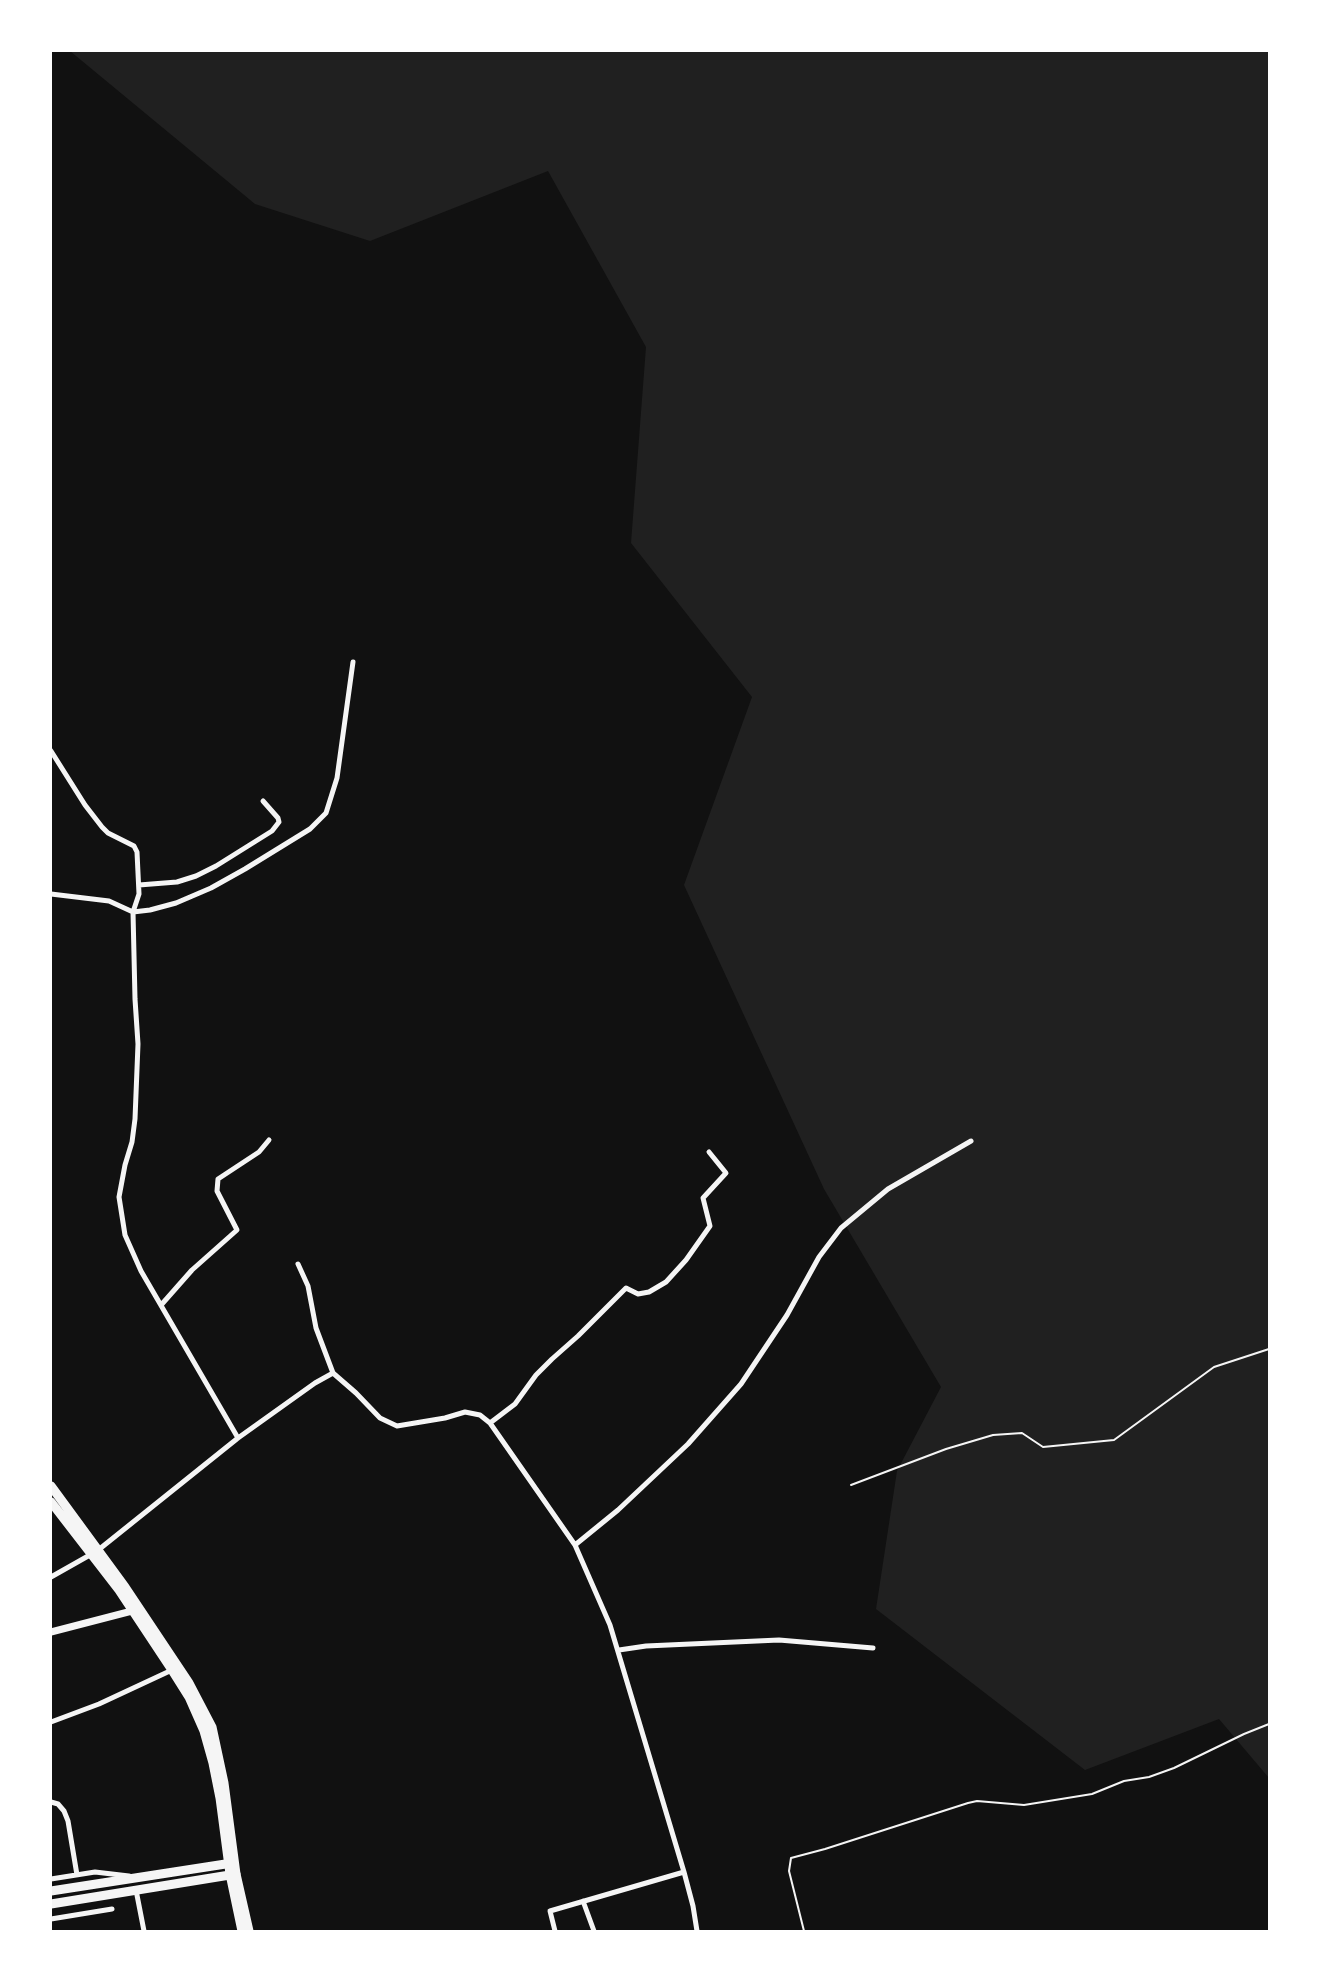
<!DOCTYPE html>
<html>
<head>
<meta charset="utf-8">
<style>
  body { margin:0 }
  #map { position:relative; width:1320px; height:1982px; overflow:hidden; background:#111; font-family:"Open Sans",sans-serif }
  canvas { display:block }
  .frame { position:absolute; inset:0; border:52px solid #fff; pointer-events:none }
</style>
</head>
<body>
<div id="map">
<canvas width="1320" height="1982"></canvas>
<div class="frame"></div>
</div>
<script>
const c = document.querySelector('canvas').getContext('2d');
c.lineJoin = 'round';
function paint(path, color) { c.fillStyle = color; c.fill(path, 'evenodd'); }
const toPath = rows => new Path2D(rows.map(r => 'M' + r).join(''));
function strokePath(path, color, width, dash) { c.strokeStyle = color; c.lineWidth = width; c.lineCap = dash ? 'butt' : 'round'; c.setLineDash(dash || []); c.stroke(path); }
paint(toPath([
  [70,51,1269,51,1269,1778,1219,1719,1085,1770,876,1609,897,1471,941,1387,824,1189,684,885,752,697,631,543,646,347,548,171,370,241,255,204]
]), '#202020');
strokePath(toPath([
  [851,1485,946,1449,993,1435,1022,1433,1043,1447,1114,1440,1214,1367,1269,1349],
  [804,1931,789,1871,791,1858,825,1849,968,1803,977,1801,1024,1805,1092,1794,1124,1781,1149,1777,1174,1768,1244,1734,1269,1724]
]), '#f5f5f5', 2);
strokePath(toPath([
  [51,751,85,805,102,827,108,833,134,846,137,852,139,894,133,912,135,999,138,1044,135,1119,132,1142,125,1165,119,1197,125,1235,141,1271,238,1438],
  [139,885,177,882,196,876,216,866,272,831,279,822,278,818,263,801],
  [51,894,109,901,133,912,150,910,176,903,211,888,245,869,310,829,326,813,337,778,353,662],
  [298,1264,308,1286,316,1328,333,1373],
  [162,1304,192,1270,237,1230,217,1191,218,1179,259,1152,269,1140],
  [490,1423,515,1404,536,1375,552,1359,578,1336,626,1288,638,1294,649,1292,666,1282,686,1260,710,1226,703,1198,726,1173,709,1152],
  [575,1545,618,1510,688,1444,741,1384,787,1315,819,1257,841,1228,888,1189,971,1141],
  [51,1577,97,1551,238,1438,315,1383,333,1373,356,1393,380,1418,397,1426,445,1418,465,1412,480,1415,490,1423,575,1545,610,1625,684,1872,550,1911,555,1931],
  [619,1650,646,1646,779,1640,873,1648],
  [51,1722,99,1704,172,1670],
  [51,1802,58,1804,64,1811,68,1821,77,1875],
  [684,1872,693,1906,697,1931],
  [51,1879,95,1872,129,1876],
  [136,1890,144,1931],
  [583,1901,594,1931],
  [51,1919,112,1909]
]), '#f5f5f5', 5);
strokePath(toPath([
  [51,1632,132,1611]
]), '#f5f5f5', 7);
strokePath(toPath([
  [230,1874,242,1931],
  [236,1874,249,1931]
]), '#f5f5f5', 9);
strokePath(toPath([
  [51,1486,125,1587,189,1683,212,1727,224,1783,236,1874,51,1904],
  [51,1502,119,1590,172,1670,189,1697,204,1731,213,1763,220,1798,230,1874],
  [51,1891,232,1863]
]), '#f5f5f5', 9);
</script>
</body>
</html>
